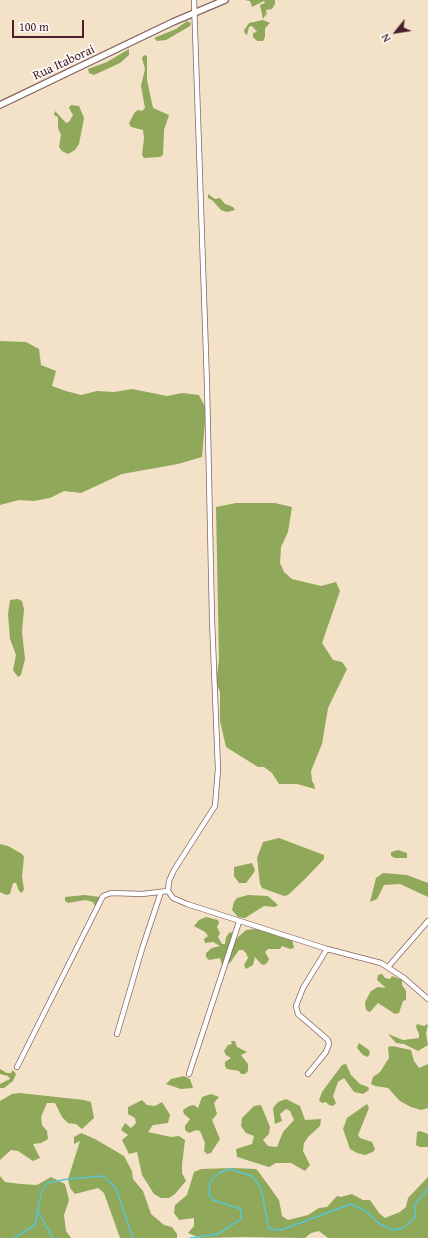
<!DOCTYPE html>
<html>
<head>
<meta charset="utf-8">
<style>
  body { margin:0 }
  #map { position:relative; width:428px; height:1238px; overflow:hidden; background:#f4e2c8; font-family:"Gentium Book Plus",serif }
  canvas { display:block }
  .north { position:absolute; left:376px; top:12px; width:40px; height:40px; -webkit-text-stroke:3px #fdfcf7; paint-order:stroke; rotate:240deg; font-size:11px; font-weight:700; line-height:16px; text-align:center; color:#4a1f2b }
  .north::after { content:''; display:block; margin:auto; width:14px; height:18px; background:#4a1f2b; clip-path:polygon(50% 0,100% 100%,50% 72%,0 100%) }
  .scale { position:absolute; left:12px; top:20px; width:72px; height:18px; box-sizing:border-box; border:2px solid #4a1f2b; border-top:0; padding-left:5px; font-size:12px; line-height:14px; white-space:nowrap; color:#4a1f2b; -webkit-text-stroke:3px #fdfcf7; paint-order:stroke }
</style>
</head>
<body>
<div id="map">
<canvas width="428" height="1238"></canvas>
<div class="north">N</div>
<div class="scale">100 m</div>
</div>
<script>
const c = document.querySelector('canvas').getContext('2d');
c.lineJoin = 'round';
function paint(path, color) { c.fillStyle = color; c.fill(path, 'evenodd'); }
const toPath = rows => new Path2D(rows.map(r => 'M' + r).join(''));
function strokePath(path, color, width, dash) { c.strokeStyle = color; c.lineWidth = width; c.lineCap = dash ? 'butt' : 'round'; c.setLineDash(dash || []); c.stroke(path); }
function write(font, color, halo, rows, align = 'center') {
  c.font = font + ' "Gentium Book Plus",serif'; c.lineWidth = 3.5; c.setLineDash([]); c.textBaseline = 'middle'; c.strokeStyle = halo; c.fillStyle = color; for (const [text, x, y, turn = 0] of rows) {
    c.save(); c.translate(x, y); c.rotate((+turn || 0) * Math.PI / 180); c.textAlign = isNaN(turn) ? turn : align; if (halo) c.strokeText(text, 0, 0); c.fillText(text, 0, 0); c.restore();
  }
}
paint(toPath([
  [244,0,275,0,275,4,272,9,266,10,267,16,266,14,263,19,260,5,265,3,264,1,252,7,250,1],
  [263,20,270,23,265,28,265,37,263,41,257,41,253,37,253,33,257,32,252,26,249,27,247,35,245,34,244,30,249,23],
  [187,21,191,23,190,26,166,40,157,41,154,38,176,29],
  [129,49,129,55,120,63,94,75,89,73,88,69,107,62],
  [144,55,147,56,147,80,153,108,169,115,164,130,163,155,160,157,144,158,142,155,144,138,143,130,131,127,129,123,135,112,138,110,142,111,145,108,141,86,145,69,142,58],
  [71,105,79,106,84,118,79,144,75,150,68,154,62,151,59,147,61,135,58,128,58,117,54,115,55,111,66,123,69,122,73,115,69,108],
  [208,194,215,199,220,198,225,204,233,207,235,210,227,212,221,210,212,200,208,198],
  [0,341,26,342,39,349,41,365,56,371,52,386,66,391,81,395,97,391,114,392,132,389,167,396,182,393,199,395,206,409,202,457,178,464,122,474,81,493,64,491,50,498,34,501,19,500,0,505],
  [236,503,275,503,292,507,288,532,281,547,280,563,284,572,292,579,321,586,336,582,340,591,322,643,333,660,342,662,347,669,328,708,322,744,311,771,312,781,314,784,315,789,297,784,279,784,272,773,264,767,258,767,226,747,220,721,220,692,216,682,219,660,216,507],
  [18,599,22,601,24,609,22,632,25,659,21,675,18,677,13,670,16,655,10,639,8,614,10,600],
  [279,838,324,855,324,859,305,879,288,895,284,896,262,888,260,884,257,858,263,842],
  [0,844,8,846,22,854,24,857,22,877,24,889,22,893,19,891,16,883,13,883,10,894,6,895,0,892],
  [398,850,407,853,407,858,395,858,391,856,391,852],
  [252,863,255,870,253,874,246,883,239,883,234,876,234,867],
  [383,873,407,875,428,883,428,897,400,884,384,885,377,899,370,902,376,878],
  [85,895,100,897,89,919,95,906,93,902,85,900,68,903,65,901,65,897],
  [248,895,268,896,278,905,275,907,264,906,245,918,238,917,232,910,234,902,237,898],
  [206,917,218,920,219,923,217,927,220,933,218,937,222,944,225,944,226,937,229,933,232,932,237,938,246,930,254,929,265,930,292,939,294,948,290,949,282,946,280,949,268,949,265,952,269,959,267,963,264,965,261,964,255,957,253,965,246,969,244,965,248,958,246,953,243,950,239,950,230,963,222,965,220,958,209,960,206,957,206,953,212,948,220,946,213,942,205,943,204,939,208,936,205,932,194,926,199,920],
  [382,974,385,978,390,979,392,976,402,980,402,985,406,991,406,1000,403,1001,399,1013,395,1014,378,1003,370,1012,366,1010,365,1002,371,991,378,987,386,988,377,980,378,975],
  [417,1024,424,1026,428,1024,426,1034,428,1045,418,1051,404,1044,396,1043,388,1034,403,1040,419,1038,419,1034,416,1027],
  [231,1041,235,1041,237,1047,247,1052,241,1055,248,1064,248,1071,245,1074,241,1074,239,1071,227,1069,225,1066,225,1062,231,1058,226,1055,224,1051,228,1045,232,1044],
  [359,1043,369,1050,370,1053,368,1057,363,1055,357,1048],
  [392,1046,411,1050,414,1061,419,1068,428,1064,428,1108,421,1110,411,1107,400,1101,388,1088,375,1086,371,1084,373,1077,380,1072,389,1058,388,1047],
  [346,1064,351,1075,360,1084,368,1087,369,1090,363,1094,354,1092,344,1078,338,1082,333,1096,336,1103,333,1106,329,1105,326,1102,322,1103,319,1100,322,1092,342,1065],
  [0,1069,7,1073,11,1073,13,1070,16,1074,13,1081,4,1088,0,1088,0,1084,10,1079,8,1076,0,1074],
  [184,1076,190,1079,193,1088,181,1089,166,1084,171,1079],
  [20,1093,84,1100,91,1102,94,1118,82,1129,76,1124,68,1123,62,1117,55,1103,47,1103,41,1117,42,1125,47,1131,48,1139,41,1143,33,1144,40,1158,33,1161,18,1151,11,1150,0,1160,0,1101,12,1094],
  [211,1094,219,1097,214,1103,217,1114,212,1120,220,1139,211,1153,207,1154,204,1151,205,1143,200,1131,196,1130,189,1133,185,1130,185,1126,190,1119,184,1114,183,1110,189,1106,194,1105,198,1108,202,1097],
  [286,1099,300,1106,305,1120,321,1119,320,1126,308,1137,304,1143,303,1151,310,1165,305,1171,291,1163,276,1163,269,1167,237,1157,236,1149,252,1144,254,1136,246,1133,241,1126,242,1118,254,1106,261,1105,270,1127,269,1134,263,1140,268,1146,277,1147,283,1132,294,1120,290,1111,286,1109,280,1114,282,1121,275,1124,273,1108,278,1102],
  [142,1100,147,1105,155,1106,162,1102,170,1115,168,1123,153,1125,148,1132,171,1137,179,1136,185,1140,182,1165,182,1173,186,1181,175,1194,169,1198,161,1198,154,1194,142,1175,137,1152,129,1154,122,1140,128,1135,121,1130,125,1123,131,1128,136,1123,135,1118,128,1114,128,1107],
  [367,1104,369,1108,358,1135,360,1138,372,1142,375,1149,373,1152,365,1155,357,1153,350,1149,343,1129,347,1118],
  [420,1131,428,1134,428,1147,420,1147,416,1145,417,1132],
  [81,1133,95,1139,124,1156,132,1171,133,1179,143,1191,151,1214,164,1225,172,1227,177,1234,177,1238,120,1238,104,1193,98,1188,75,1194,70,1188,68,1179,80,1141,74,1144,74,1137],
  [232,1168,256,1169,258,1171,279,1200,282,1216,288,1220,308,1215,319,1208,327,1207,337,1196,341,1197,352,1194,363,1200,370,1200,379,1213,385,1218,400,1212,406,1207,408,1198,428,1177,428,1238,328,1238,319,1231,311,1233,305,1238,244,1237,200,1238,188,1233,194,1226,194,1218,179,1220,174,1213,175,1205,187,1195,194,1172,201,1169],
  [0,1176,5,1182,21,1184,37,1185,51,1177,65,1184,69,1200,64,1215,66,1231,71,1238,0,1238]
]), '#8fa85a');
strokePath(toPath([
  [37,1210,53,1238],
  [14,1238,35,1225,41,1194,47,1183,68,1179,103,1176,116,1188,133,1238],
  [190,1238,218,1234,241,1219,241,1209,213,1200,209,1195,210,1181,219,1173,229,1169,252,1176,261,1188,269,1229,281,1230,351,1204,366,1211,378,1223,393,1230,403,1228,415,1218,415,1204,428,1189]
]), '#59c6d1', 1.5);
const minor = toPath([
  [194,0,207,384,212,619,218,769,215,806,174,870,169,881,168,891,173,898,187,904,327,949,381,963,404,978,428,999],
  [388,967,428,921],
  [117,1034,142,949,161,892],
  [17,1067,103,896,111,893,142,894,168,891],
  [189,1074,239,922],
  [308,1074,326,1052,329,1044,328,1040,298,1014,296,1006,303,988,327,949]
]);
const tertiary = toPath([
  [0,105,173,22,225,0]
]);
strokePath(minor, '#866362', 6);
strokePath(tertiary, '#866362', 8);
strokePath(minor, '#fff', 4.5);
strokePath(tertiary, '#fff', 5.5);
write('13px', '#4a1f2b', '#fdfcf7', [
  ["Rua Itaborai",64,63,-25]
]);
</script>
</body>
</html>
